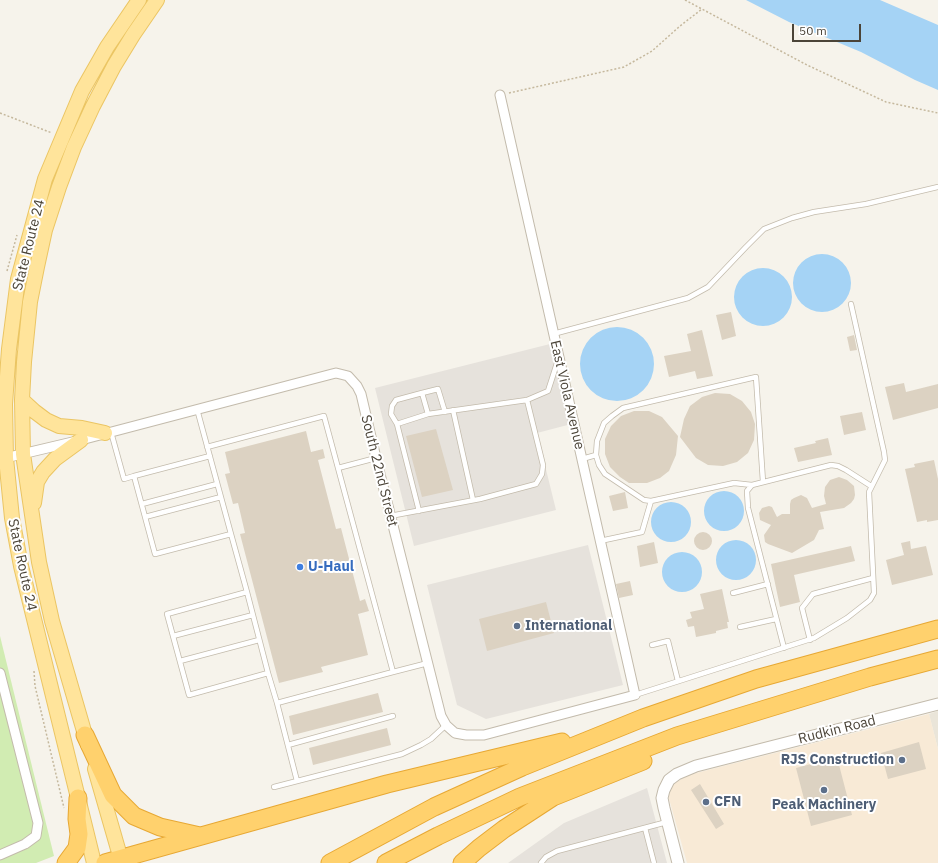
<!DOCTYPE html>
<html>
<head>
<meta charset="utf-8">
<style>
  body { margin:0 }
  #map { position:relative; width:938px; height:863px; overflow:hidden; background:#f6f3eb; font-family:"IBM Plex Sans",sans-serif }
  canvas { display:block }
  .scale { position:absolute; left:792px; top:24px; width:69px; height:18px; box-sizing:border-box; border:2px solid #4b4438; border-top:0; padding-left:5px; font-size:12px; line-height:14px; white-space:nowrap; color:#4b4438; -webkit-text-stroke:3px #fff; paint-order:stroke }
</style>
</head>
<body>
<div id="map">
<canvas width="938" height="863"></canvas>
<div class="scale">50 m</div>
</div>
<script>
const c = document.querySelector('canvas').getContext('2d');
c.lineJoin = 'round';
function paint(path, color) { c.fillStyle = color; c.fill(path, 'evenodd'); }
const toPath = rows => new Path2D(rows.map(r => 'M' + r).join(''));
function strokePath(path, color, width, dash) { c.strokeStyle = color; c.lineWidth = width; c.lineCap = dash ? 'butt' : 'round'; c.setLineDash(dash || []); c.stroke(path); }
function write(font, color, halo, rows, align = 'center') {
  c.font = font + ' "IBM Plex Sans",sans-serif'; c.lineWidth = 4; c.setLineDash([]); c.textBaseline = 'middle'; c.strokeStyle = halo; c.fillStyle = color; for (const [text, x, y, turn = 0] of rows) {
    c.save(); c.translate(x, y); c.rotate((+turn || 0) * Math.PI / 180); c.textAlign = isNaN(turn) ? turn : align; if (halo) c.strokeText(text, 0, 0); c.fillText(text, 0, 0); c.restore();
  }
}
paint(toPath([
  [938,711,938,749,929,714]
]), '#eae5d9');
paint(toPath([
  [929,714,938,749,938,863,687,863,668,795,672,785,688,775]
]), '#f8ead6');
paint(toPath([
  [558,342,579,422,537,433,556,510,414,546,375,388],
  [588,545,623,685,486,719,457,705,427,585],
  [647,788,667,863,508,863,564,823]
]), '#e6e2dc');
paint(toPath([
  [0,636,54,856,36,863,0,863]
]), '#d1ecb2');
paint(toPath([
  [746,0,880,0,938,25,938,90,915,80,861,52,789,22],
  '793 283a29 29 0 1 1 58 0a29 29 0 1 1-58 0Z',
  '734 297a29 29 0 1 1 58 0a29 29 0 1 1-58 0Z',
  '580 364a37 37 0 1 1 74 0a37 37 0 1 1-74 0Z',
  '704 511a20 20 0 1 1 40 0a20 20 0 1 1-40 0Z',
  '651 522a20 20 0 1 1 40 0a20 20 0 1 1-40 0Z',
  '716 560a20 20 0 1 1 40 0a20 20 0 1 1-40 0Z',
  '662 572a20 20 0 1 1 40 0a20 20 0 1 1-40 0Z'
]), '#a5d3f5');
paint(toPath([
  [731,312,736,336,722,340,716,315],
  [702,330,713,376,697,379,695,371,669,377,664,356,691,351,687,334],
  [854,335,857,350,850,351,847,337],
  [904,383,906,392,938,384,938,408,893,420,885,387],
  [715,393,730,394,742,401,751,412,755,424,754,440,748,453,737,462,723,466,708,465,696,458,680,437,684,419,690,406,702,397],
  [634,411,649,411,662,417,678,436,676,455,669,471,660,478,647,483,629,483,620,477,610,467,605,454,605,439,611,426,621,416],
  [862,412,866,430,844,435,840,416],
  [436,429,453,490,422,497,406,436],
  [306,431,311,452,323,449,325,458,318,460,336,529,341,528,360,601,365,599,369,611,358,614,368,655,321,667,323,672,279,683,240,534,245,533,238,503,233,504,225,474,230,473,225,452],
  [828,438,832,455,798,462,794,448,816,443,815,441],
  [934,460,938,479,938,520,927,522,927,520,917,522,905,469,915,467,914,464],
  [839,477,847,480,854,486,855,495,854,499,851,503,844,508,820,512,824,529,819,530,814,540,792,553,768,544,765,542,764,535,771,525,760,520,759,513,762,508,769,506,772,507,777,517,782,514,790,514,790,504,791,500,794,498,801,495,807,498,812,508,826,504,824,496,825,487,830,480],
  [625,492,628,508,613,511,609,496],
  '694 541a9 9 0 1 1 18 0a9 9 0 1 1-18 0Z',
  [910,541,911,549,926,546,933,575,892,585,886,560,904,555,901,543],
  [654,542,658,563,640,567,637,546],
  [851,546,855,561,794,575,800,602,780,607,771,564],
  [630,581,633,595,619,598,616,584],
  [722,589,729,622,727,622,728,628,716,631,716,633,696,637,694,626,688,627,686,620,692,618,690,612,704,609,700,594],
  [546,602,554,633,487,651,479,619],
  [378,693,383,712,293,735,289,716],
  [387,728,391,745,313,765,309,748],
  [919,742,926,769,888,779,881,753],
  [837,757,852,815,811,826,796,768],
  [700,784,724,824,716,829,691,790]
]), '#dcd2c2');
const service = toPath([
  [553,334,688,298,708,287,746,247,764,229,792,218,814,212,866,204,938,187],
  [422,393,438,389,445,412],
  [197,409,231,534,247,592,268,673,189,695,167,614,247,592],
  [453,410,473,500],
  [397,424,391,414,392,406,396,400,422,393,428,414],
  [111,432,124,479,134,476],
  [207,447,324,416,393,672,277,703,268,673],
  [596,455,597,441,604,423,612,416,623,408,756,377,763,482],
  [210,456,134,476,155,554,231,534],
  [582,459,596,455,599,465,605,474,644,500,651,501,734,483,752,485],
  [338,468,376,458],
  [142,504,217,484],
  [419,511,397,424,428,414,527,400],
  [390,516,480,499,536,484,542,474,543,465,527,400,548,391,558,360],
  [145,517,221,497],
  [600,541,642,532,651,501],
  [733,593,768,584],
  [740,627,776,619],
  [173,636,253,615],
  [810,640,802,608,813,594,873,578],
  [652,645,668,641,678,681],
  [784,648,748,508,747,491,752,485,831,465,838,466,846,470,871,486],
  [180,661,259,640],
  [393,672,428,663],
  [635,695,814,638,847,618,870,600,874,593,869,492,885,460,884,452,851,304],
  [277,703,297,781],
  [288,745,393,716],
  [274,787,402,754,421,745,431,739,446,725],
  [645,828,654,863],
  [541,863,546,857,557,851,667,822]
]);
const minor = toPath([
  [1,459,81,440,332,374,336,373,348,376,357,386,361,394,376,458,441,716,446,725,455,733,466,735,484,735,635,695,500,95],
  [0,673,38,823,36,836,25,844,0,855]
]);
const tertiary = toPath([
  [678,863,664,808,662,798,664,790,669,780,677,774,696,766,938,704]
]);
const primary = toPath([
  [22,400,34,411,46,420,59,426,82,428,105,433],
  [34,503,37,482,43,472,55,459,81,440],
  [88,745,52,621,39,562,23,454,22,400,24,362,30,302,37,267,45,230,59,187,74,147,93,106,114,66,133,35,157,0],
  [95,769,122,863],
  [94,863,21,566,12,518,6,458,5,404,9,349,18,279,45,179,82,91,107,47,139,0]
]);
const motorway = toPath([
  [85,735,113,795,134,816,160,827,200,836],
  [66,863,77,848,79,834,77,819,78,798],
  [105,863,387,784,562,742],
  [330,863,434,807,522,767,643,718,756,679,938,629],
  [386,863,438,836,520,797,677,736,870,677,938,659],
  [462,863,479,848,504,829,553,797,643,761]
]);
strokePath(service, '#c3bbac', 6);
strokePath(minor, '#c3bbac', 11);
strokePath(tertiary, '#c3bbac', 13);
strokePath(primary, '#ebc563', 16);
strokePath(motorway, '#e7a834', 19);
strokePath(toPath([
  [685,0,807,65,886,102,938,113],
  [509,93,624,67,652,51,680,26,702,9],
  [0,113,52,133],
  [7,271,17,235],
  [34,671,35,686,64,808]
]), '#c5b89d', 1.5, [2, 2]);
strokePath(service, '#fff', 4.5);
strokePath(minor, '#fff', 9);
strokePath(tertiary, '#fff', 11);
strokePath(primary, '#ffe49b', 14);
strokePath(motorway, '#ffd16d', 17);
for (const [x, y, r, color] of [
  [300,567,4,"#3f7fe0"],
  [517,626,4,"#5c6f8a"],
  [902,760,4,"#5c6f8a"],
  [824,790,4,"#5c6f8a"],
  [706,802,4,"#5c6f8a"]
]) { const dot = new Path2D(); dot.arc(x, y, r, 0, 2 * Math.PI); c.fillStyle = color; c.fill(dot); strokePath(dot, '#fff', 1.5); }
write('14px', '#4b4438', '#fff', [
  ["State Route 24",29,245,-76],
  ["East Viola Avenue",567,395,77],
  ["South 22nd Street",379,471,76],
  ["State Route 24",22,565,78],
  ["Rudkin Road",837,730,-14]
]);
write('bold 14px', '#366cbe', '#fff', [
  ["U-Haul",308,567]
], 'left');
write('bold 14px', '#4e5e75', '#fff', [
  ["International",525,626],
  ["RJS Construction",894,760,"right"],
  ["CFN",714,802],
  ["Peak Machinery",824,805,"center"]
], 'left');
</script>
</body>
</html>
